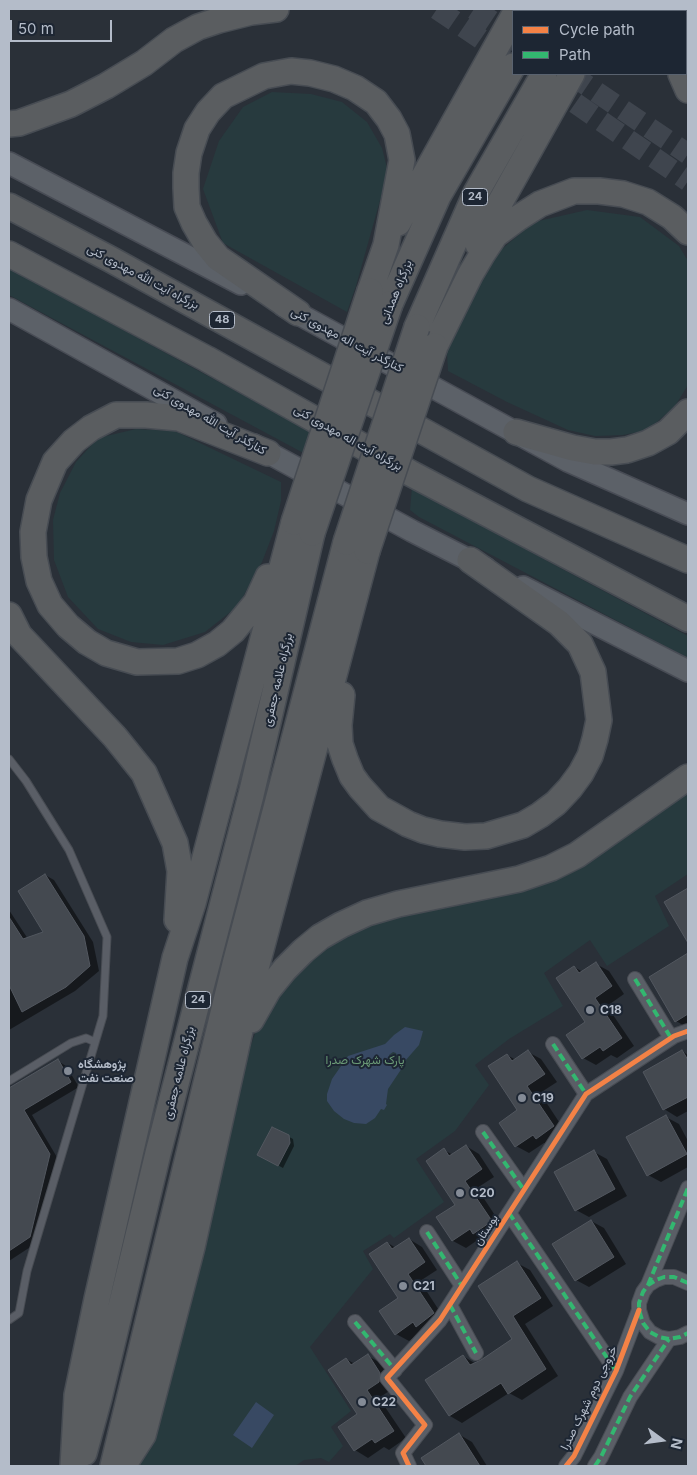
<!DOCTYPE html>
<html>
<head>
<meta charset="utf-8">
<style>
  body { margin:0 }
  #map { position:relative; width:697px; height:1475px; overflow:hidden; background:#2a3038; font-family:Inter,sans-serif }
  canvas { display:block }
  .frame { position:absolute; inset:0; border:10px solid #b4bcc9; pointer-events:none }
  .legend { position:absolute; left:512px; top:10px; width:175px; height:65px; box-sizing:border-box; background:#1d2633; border:1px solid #59626f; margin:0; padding:6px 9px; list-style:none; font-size:15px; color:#b4bcc9 }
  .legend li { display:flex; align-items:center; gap:10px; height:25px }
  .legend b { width:25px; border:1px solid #59626f }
  .north { position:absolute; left:637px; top:1415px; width:50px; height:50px; -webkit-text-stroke:4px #1d2633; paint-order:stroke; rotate:104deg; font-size:14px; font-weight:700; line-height:20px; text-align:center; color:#b4bcc9 }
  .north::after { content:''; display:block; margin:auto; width:18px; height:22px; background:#b4bcc9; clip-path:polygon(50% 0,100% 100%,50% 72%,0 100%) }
  .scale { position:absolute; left:10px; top:20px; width:102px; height:22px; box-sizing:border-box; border:2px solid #b4bcc9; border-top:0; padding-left:6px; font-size:15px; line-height:18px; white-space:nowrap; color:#b4bcc9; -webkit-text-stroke:4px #1d2633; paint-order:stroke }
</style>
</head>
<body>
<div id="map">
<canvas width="697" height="1475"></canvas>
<div class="frame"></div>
<ul class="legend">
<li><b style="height:6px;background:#f48246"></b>Cycle path</li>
<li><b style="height:6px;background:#33b770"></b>Path</li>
</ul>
<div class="north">N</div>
<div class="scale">50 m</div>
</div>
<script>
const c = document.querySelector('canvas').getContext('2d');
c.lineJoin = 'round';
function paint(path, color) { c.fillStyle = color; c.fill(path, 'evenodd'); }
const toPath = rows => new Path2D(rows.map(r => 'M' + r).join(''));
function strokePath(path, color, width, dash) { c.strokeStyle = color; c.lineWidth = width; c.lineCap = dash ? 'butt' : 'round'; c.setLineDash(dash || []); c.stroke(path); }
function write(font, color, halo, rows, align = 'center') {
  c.font = font + ' Inter,Vazirmatn,sans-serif'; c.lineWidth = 4; c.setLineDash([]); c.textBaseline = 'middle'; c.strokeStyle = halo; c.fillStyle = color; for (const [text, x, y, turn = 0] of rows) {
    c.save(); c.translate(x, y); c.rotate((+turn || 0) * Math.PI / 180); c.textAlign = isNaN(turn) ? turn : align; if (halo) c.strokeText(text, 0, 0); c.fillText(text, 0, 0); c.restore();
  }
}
paint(toPath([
  [272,92,311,94,342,102,367,122,382,148,388,172,356,286,347,312,223,243,203,189,219,141,243,107],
  [587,210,640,217,679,246,688,261,688,385,675,406,648,430,623,435,595,436,568,430,507,402,448,371,447,352,466,305,496,254,534,222],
  [9,268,315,434,309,456,9,295],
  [136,429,175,431,281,482,281,501,274,531,262,562,238,606,205,632,163,645,131,642,98,629,68,597,54,560,53,520,60,493,76,462,98,438],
  [412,487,551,563,688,636,688,658,419,517,410,510],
  [688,787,688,874,655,896,669,926,607,966,590,940,544,973,563,1006,509,1039,475,1065,489,1085,455,1131,416,1159,444,1202,394,1238,390,1234,363,1251,373,1269,310,1347,351,1411,331,1427,343,1446,329,1462,321,1458,304,1460,295,1466,138,1466,178,1333,244,1065,258,1025,273,998,306,962,364,921,467,901]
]), '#273a3e');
paint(toPath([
  [405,1027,423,1031,422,1035,419,1045,405,1061,398,1058,396,1053,393,1052,389,1055,390,1061,393,1062,396,1060,404,1065,388,1089,386,1104,387,1105,384,1110,381,1109,375,1118,366,1124,354,1123,344,1119,334,1111,327,1101,327,1094,332,1079,348,1056,385,1044,394,1035],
  [256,1402,274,1415,252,1448,233,1435]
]), '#384963');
paint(toPath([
  [45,875,54,880,93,942,99,971,75,991,9,1030,9,910,28,939,45,932],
  [688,889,688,941,666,903],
  [688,955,688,1028,676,1021,651,977],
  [596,964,609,971,624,994,607,1006,634,1046,617,1058,611,1055,596,1065,583,1058,586,1022,574,967,583,972],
  [682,1051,688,1055,688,1111,677,1117,664,1109,644,1072],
  [528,1052,541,1059,557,1082,540,1093,567,1134,550,1146,544,1143,529,1153,516,1146,519,1110,507,1055,516,1060],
  [58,1061,66,1066,79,1087,32,1115,58,1159,38,1242,9,1261,9,1088],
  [666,1117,679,1124,688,1141,688,1167,661,1182,648,1175],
  [272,1128,293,1139,294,1146,283,1168,259,1155],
  [466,1146,479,1154,494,1177,477,1188,504,1229,487,1240,482,1237,466,1248,453,1241,438,1218,457,1205,444,1150,453,1155],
  [594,1152,607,1159,627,1196,589,1217,576,1210],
  [591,1221,604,1228,626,1264,589,1287,576,1280],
  [409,1239,422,1247,437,1270,420,1281,446,1321,425,1330,409,1341,396,1334,400,1298,388,1243,396,1248],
  [517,1263,530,1270,553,1306,525,1324,558,1376,522,1400,509,1393,462,1423,450,1416,463,1356,476,1364,514,1339,480,1286],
  [368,1356,381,1363,392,1381,392,1389,379,1398,406,1438,389,1450,384,1447,368,1458,355,1450,359,1414,346,1359,355,1364],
  [460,1435,472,1442,487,1466,428,1466,423,1458]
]), '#0007');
const building = toPath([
  [45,874,84,936,90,966,66,987,22,1012,9,985,9,917,23,939,43,932,18,891,45,874],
  [688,888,688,943,664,902,688,888],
  [688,953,688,1014,675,1022,649,977,688,953],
  [596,962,612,986,595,998,622,1038,603,1051,600,1047,582,1059,566,1035,585,1022,556,978,574,966,579,973,596,962],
  [528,1050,545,1074,527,1086,554,1126,536,1139,533,1135,515,1147,499,1123,517,1110,488,1066,507,1054,512,1061,528,1050],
  [682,1050,688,1060,688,1097,663,1110,643,1072,682,1050],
  [58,1059,71,1082,24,1110,50,1154,30,1237,9,1251,9,1088,58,1059],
  [666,1115,687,1154,647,1176,626,1137,666,1115],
  [272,1127,289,1135,290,1143,278,1166,257,1155,272,1127],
  [466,1145,482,1169,465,1181,492,1221,473,1234,470,1229,452,1241,436,1217,455,1205,426,1161,444,1148,449,1156,466,1145],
  [594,1150,615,1189,575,1211,554,1172,594,1150],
  [591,1220,614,1257,575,1281,552,1244,591,1220],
  [409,1238,425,1262,408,1274,434,1313,416,1327,413,1322,395,1335,379,1311,398,1298,369,1254,387,1242,392,1249,409,1238],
  [517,1261,541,1298,513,1316,546,1369,508,1394,501,1383,449,1416,425,1380,463,1355,470,1365,481,1360,512,1339,478,1286,517,1261],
  [368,1354,380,1373,379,1382,367,1390,394,1431,375,1443,372,1439,354,1451,338,1427,357,1414,328,1370,346,1358,351,1365,368,1354],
  [459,1433,480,1466,426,1466,421,1458,459,1433]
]);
paint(building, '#444950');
strokePath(building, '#52575f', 1);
strokePath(toPath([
  [437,9,509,58],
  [474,9,513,35],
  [570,74,688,154],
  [549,85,688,181]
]), '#3f454e', 21, [21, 11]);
const lane = toPath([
  [9,759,26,781,69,850,107,937,103,1016,27,1271,19,1313,9,1320],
  [9,1081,71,1043,86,1038,95,1042]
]);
const street = toPath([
  [635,979,671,1038],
  [553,1044,586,1094],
  [483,1132,524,1190],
  [509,1213,616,1371],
  [427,1232,462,1286],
  [688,1283,674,1277,664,1277,656,1280,648,1285,643,1292,639,1303,639,1310,643,1323,650,1332,659,1337,669,1339,680,1337,688,1333],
  [648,1285,688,1188],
  [450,1305,476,1353],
  [355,1322,395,1370],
  [409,1466,403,1453,425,1425,387,1378,440,1320,586,1094,674,1036,688,1031],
  [566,1466,574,1456,616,1371,639,1310],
  [595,1466,601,1457,630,1397,669,1339]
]);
const primary = toPath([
  [9,163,241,284],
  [284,306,568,461,688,514],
  [9,309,216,424],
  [254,445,412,531,485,568],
  [523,587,688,671]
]);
const highway = toPath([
  [661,9,661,11],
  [546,11,547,9],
  [581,11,583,9],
  [609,11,611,9],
  [681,74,688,90],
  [9,124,19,123,71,104,106,86,144,63,174,40,198,27,219,20,251,12,276,9],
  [9,206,110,259,528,489,688,560],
  [398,223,513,17],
  [478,244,483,233,572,74],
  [9,254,207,359,410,473,688,619],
  [390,304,438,196,513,66],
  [298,313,218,258,205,242,194,223,187,207,186,188,186,173,189,153,197,129,208,112,223,96,264,76,291,71,310,73,334,79,355,88,376,102,389,119,397,134,402,160,386,245,370,291],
  [417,327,476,193,544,74],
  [435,346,470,275,483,253,495,235,518,218,540,204,574,191,599,191,623,194,648,202,672,217,688,232],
  [516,432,573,448,595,452,611,452,627,450,648,443,668,432,688,412],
  [268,577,256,603,233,631,217,644,197,655,178,661,137,662,106,653,87,642,68,626,50,605,39,581,34,557,33,532,39,500,55,462,74,441,91,428,116,415,146,415,179,418,268,453],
  [9,615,19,635,115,737,144,773,175,843,180,871,177,920],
  [342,695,339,725,340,744,345,759,352,776,360,787,379,808,408,824,423,830,440,834,465,837,486,836,523,825,540,815,556,803,570,788,581,773,590,756,595,739,599,720,593,672,580,644,559,623,470,560],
  [251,1020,268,990,285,969,303,951,320,937,341,925,367,913,398,904,519,879,551,868,577,855,688,777],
  [84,1453,99,1398,158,1153,251,795,312,533],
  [73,1466,77,1395,97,1299,175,958,193,903,294,522],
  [113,1466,235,964,346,542],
  [123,1466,143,1435,192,1247,243,1017,367,551]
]);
strokePath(lane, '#484c53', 9);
strokePath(street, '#484c53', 16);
strokePath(primary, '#484c55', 24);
strokePath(highway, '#474c53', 28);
strokePath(lane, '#5a5e66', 7);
strokePath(street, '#5a5e66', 14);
strokePath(primary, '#5c6168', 21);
strokePath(highway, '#5a5d60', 25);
const highwayBridge = toPath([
  [294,522,370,291],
  [312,533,390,304],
  [346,542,417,327],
  [367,551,435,346]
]);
strokePath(highwayBridge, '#474c53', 28, []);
strokePath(highwayBridge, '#5a5d60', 25);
strokePath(toPath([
  [635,979,671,1038],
  [553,1044,586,1094],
  [483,1132,524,1190],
  [509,1213,616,1371],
  [427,1232,462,1286],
  [688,1283,674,1277,664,1277,656,1280,648,1285,643,1292,639,1303,639,1310,643,1323,650,1332,659,1337,669,1339,680,1337,688,1333],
  [648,1285,688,1188],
  [450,1305,476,1353],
  [355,1322,395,1370],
  [595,1466,601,1457,630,1397,669,1339]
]), '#33b770', 4, [8, 4]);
strokePath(toPath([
  [409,1466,403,1453,425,1425,387,1378,440,1320,586,1094,674,1036,688,1031],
  [566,1466,574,1456,616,1371,639,1310]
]), '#f48246', 5);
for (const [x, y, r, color] of [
  [590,1010,5,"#848b96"],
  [68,1071,5,"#848b96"],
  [522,1098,5,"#848b96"],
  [460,1193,5,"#848b96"],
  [403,1286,5,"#848b96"],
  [362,1402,5,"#848b96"]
]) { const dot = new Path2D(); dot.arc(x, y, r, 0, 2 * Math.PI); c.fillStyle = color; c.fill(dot); strokePath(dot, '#1d2633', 2); }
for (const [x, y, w] of [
  [475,197,25],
  [222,320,25],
  [198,1000,25]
]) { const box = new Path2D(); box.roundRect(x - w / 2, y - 8.5, w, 17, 4); c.fillStyle = '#1d2633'; c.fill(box); strokePath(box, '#b4bcc9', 1); }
write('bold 11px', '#b4bcc9', null, [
  ["24",475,197],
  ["48",222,320],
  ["24",198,1000]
]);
write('12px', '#b4bcc9', '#1d2633', [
  ["بزرگراه آیت الله مهدوی کنی",143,277,28],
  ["بزرگراه همدانی",396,292,-68],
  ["کنارگذر آیت اله مهدوی کنی",347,340,28],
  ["کنارگذر آیت الله مهدوی کنی",210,420,30],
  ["بزرگراه آیت اله مهدوی کنی",348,438,29],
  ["بزرگراه علامه جعفری",278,680,-77],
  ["بزرگراه علامه جعفری",179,1073,-76],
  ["بوستان",486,1230,-57],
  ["خروجی دوم شهرک صدرا",589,1398,-64]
]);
write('bold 12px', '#b4bcc9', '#1d2633', [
  ["C18",600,1010],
  ["پژوهشگاه",78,1064],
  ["صنعت نفت",78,1078],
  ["C19",532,1098],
  ["C20",470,1193],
  ["C21",413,1286],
  ["C22",372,1402]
], 'left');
write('12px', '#6b9a76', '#1d2633', [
  ["پارک شهرک صدرا",365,1060]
]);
</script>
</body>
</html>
